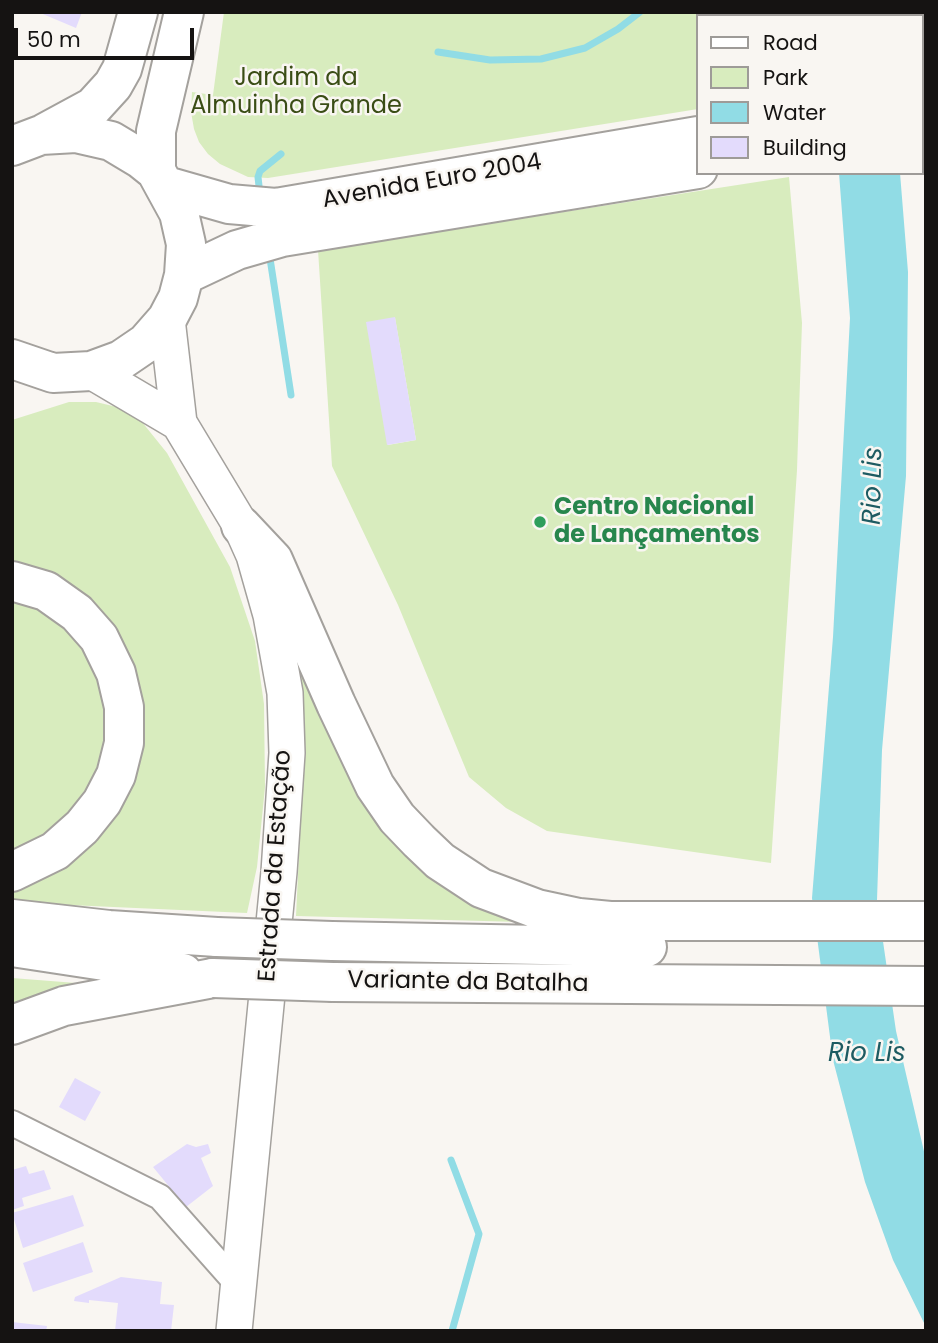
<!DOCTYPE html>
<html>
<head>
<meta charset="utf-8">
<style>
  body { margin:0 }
  #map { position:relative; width:938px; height:1343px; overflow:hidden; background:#f9f6f2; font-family:Poppins,sans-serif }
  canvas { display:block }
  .frame { position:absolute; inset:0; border:14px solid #151312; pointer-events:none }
  .legend { position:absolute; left:696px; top:14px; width:228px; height:161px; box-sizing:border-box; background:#f9f6f2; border:2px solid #9e9b98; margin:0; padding:9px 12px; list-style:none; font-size:21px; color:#151312 }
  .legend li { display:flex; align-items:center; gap:14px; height:35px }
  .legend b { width:35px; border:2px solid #9e9b98 }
  .scale { position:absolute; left:14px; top:28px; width:180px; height:32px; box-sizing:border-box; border:4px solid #151312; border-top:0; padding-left:9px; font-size:21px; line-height:24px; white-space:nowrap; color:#151312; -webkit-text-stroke:5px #f9f6f2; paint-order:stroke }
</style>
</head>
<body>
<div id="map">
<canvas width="938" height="1343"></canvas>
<div class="frame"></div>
<ul class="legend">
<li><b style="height:9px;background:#fff"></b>Road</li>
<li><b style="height:19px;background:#d8ecbe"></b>Park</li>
<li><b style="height:19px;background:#91dce5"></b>Water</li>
<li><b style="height:19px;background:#e3dbfc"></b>Building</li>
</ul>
<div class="scale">50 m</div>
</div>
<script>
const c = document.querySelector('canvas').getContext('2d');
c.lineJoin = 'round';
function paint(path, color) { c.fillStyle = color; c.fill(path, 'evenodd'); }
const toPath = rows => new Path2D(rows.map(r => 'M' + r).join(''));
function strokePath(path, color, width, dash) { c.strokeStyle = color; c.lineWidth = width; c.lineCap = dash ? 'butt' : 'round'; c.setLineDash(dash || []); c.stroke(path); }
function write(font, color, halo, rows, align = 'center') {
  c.font = font + ' Poppins,sans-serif'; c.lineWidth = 5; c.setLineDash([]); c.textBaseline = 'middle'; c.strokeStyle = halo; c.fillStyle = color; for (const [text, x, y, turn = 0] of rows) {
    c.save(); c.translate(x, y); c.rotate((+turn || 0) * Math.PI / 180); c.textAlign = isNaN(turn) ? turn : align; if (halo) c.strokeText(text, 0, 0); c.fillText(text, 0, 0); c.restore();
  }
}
paint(toPath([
  [224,12,816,12,817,16,698,16,698,109,268,178,248,177,220,164,208,154,199,142,194,129,191,112,192,92,213,95],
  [867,12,926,12,926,72,922,73,922,16,868,16],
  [789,177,802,323,797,470,771,863,547,831,506,808,469,777,398,605,332,466,318,250],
  [395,318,416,440,388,445],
  [69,402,96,402,121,408,142,422,167,453,230,567,255,641,264,704,265,787,257,867,247,913,69,905,12,899,12,888,69,856,131,684,12,564,12,420],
  [12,596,53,614,75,636,94,670,106,711,106,745,96,774,86,790,64,820,36,844,12,858],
  [300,663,327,729,521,922,296,916,305,731],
  [12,978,89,984,12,1012]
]), '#d8ecbe');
paint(toPath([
  [839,173,900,173,908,272,906,476,882,750,877,900,896,1031,926,1160,926,1327,893,1260,865,1182,833,1060,812,898,833,637,850,318]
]), '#91dce5');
strokePath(toPath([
  [438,52,490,60,541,59,585,48,618,29,640,12],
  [260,195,258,177,260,171,281,154],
  [269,252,291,395],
  [451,1160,479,1234,452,1331]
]), '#91dce5', 7);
paint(toPath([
  [38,12,82,12,76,28],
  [395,317,416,440,387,445,366,322],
  [75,1078,101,1092,85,1121,59,1107],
  [187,1144,196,1147,208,1144,211,1153,201,1158,213,1186,186,1207,153,1167],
  [26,1166,29,1174,44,1170,51,1189,22,1198,24,1206,12,1210,12,1170],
  [73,1195,84,1226,23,1248,12,1213],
  [83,1242,93,1272,33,1292,23,1263],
  [121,1277,162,1282,160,1304,174,1305,171,1331,115,1331,118,1303,89,1300,89,1303,74,1301,75,1297],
  [12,1322,47,1326,46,1331,12,1331]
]), '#e3dbfc');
const street = toPath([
  [12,1123,160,1197,238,1285]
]);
const secondary = toPath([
  [167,319,179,423,241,526,254,555,271,615,285,693,287,753,279,872,234,1331],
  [91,371,179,423]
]);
const primary = toPath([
  [922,98,926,98],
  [45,133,93,107,113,85,122,69,138,12],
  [922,133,926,132],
  [12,146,41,135,76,133,111,141,141,159,156,171,179,213,186,244,184,275,178,298,167,319,146,343,121,360,91,371,53,373,12,359],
  [156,171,156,131,184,12],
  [166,186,229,204,276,208,698,136],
  [184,275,237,250,282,237,698,169]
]);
const highway = toPath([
  [241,526,273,560,336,704,375,786,397,818,419,841,440,861,481,888,537,909,579,918,610,921,926,921],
  [12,581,46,591,77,613,99,638,116,673,124,707,124,743,116,775,102,802,82,827,55,851,12,872],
  [12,919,109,930,217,937],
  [332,941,647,947],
  [12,947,183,973],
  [333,982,926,986],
  [12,1025,64,1006,213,978]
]);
strokePath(street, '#a4a19d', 28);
strokePath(secondary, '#a4a19d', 38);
strokePath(primary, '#a4a19d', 42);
strokePath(highway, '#a4a19d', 42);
strokePath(street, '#fff', 24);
strokePath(secondary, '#fff', 35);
strokePath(primary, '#fff', 38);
strokePath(highway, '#fff', 38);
const highwayBridge = toPath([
  [217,937,332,941],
  [213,978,333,982]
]);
strokePath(highwayBridge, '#a4a19d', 42, []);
strokePath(highwayBridge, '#fff', 38);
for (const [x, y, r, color] of [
  [540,522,7,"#2e9e5b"]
]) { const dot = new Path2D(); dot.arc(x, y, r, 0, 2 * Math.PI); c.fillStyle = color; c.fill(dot); strokePath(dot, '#f9f6f2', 2.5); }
write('24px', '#3a4d15', '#f9f6f2', [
  ["Jardim da",296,79],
  ["Almuinha Grande",296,107]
]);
write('24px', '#151312', '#f9f6f2', [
  ["Avenida Euro 2004",432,182,-10],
  ["Estrada da Estação",276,866,-86],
  ["Variante da Batalha",468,983,1]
]);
write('bold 24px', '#27864d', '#f9f6f2', [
  ["Centro Nacional",554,508],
  ["de Lançamentos",554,536]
], 'left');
write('italic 26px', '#1d5b62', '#f9f6f2', [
  ["Rio Lis",874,486,-89],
  ["Rio Lis",867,1054]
]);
</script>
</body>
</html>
